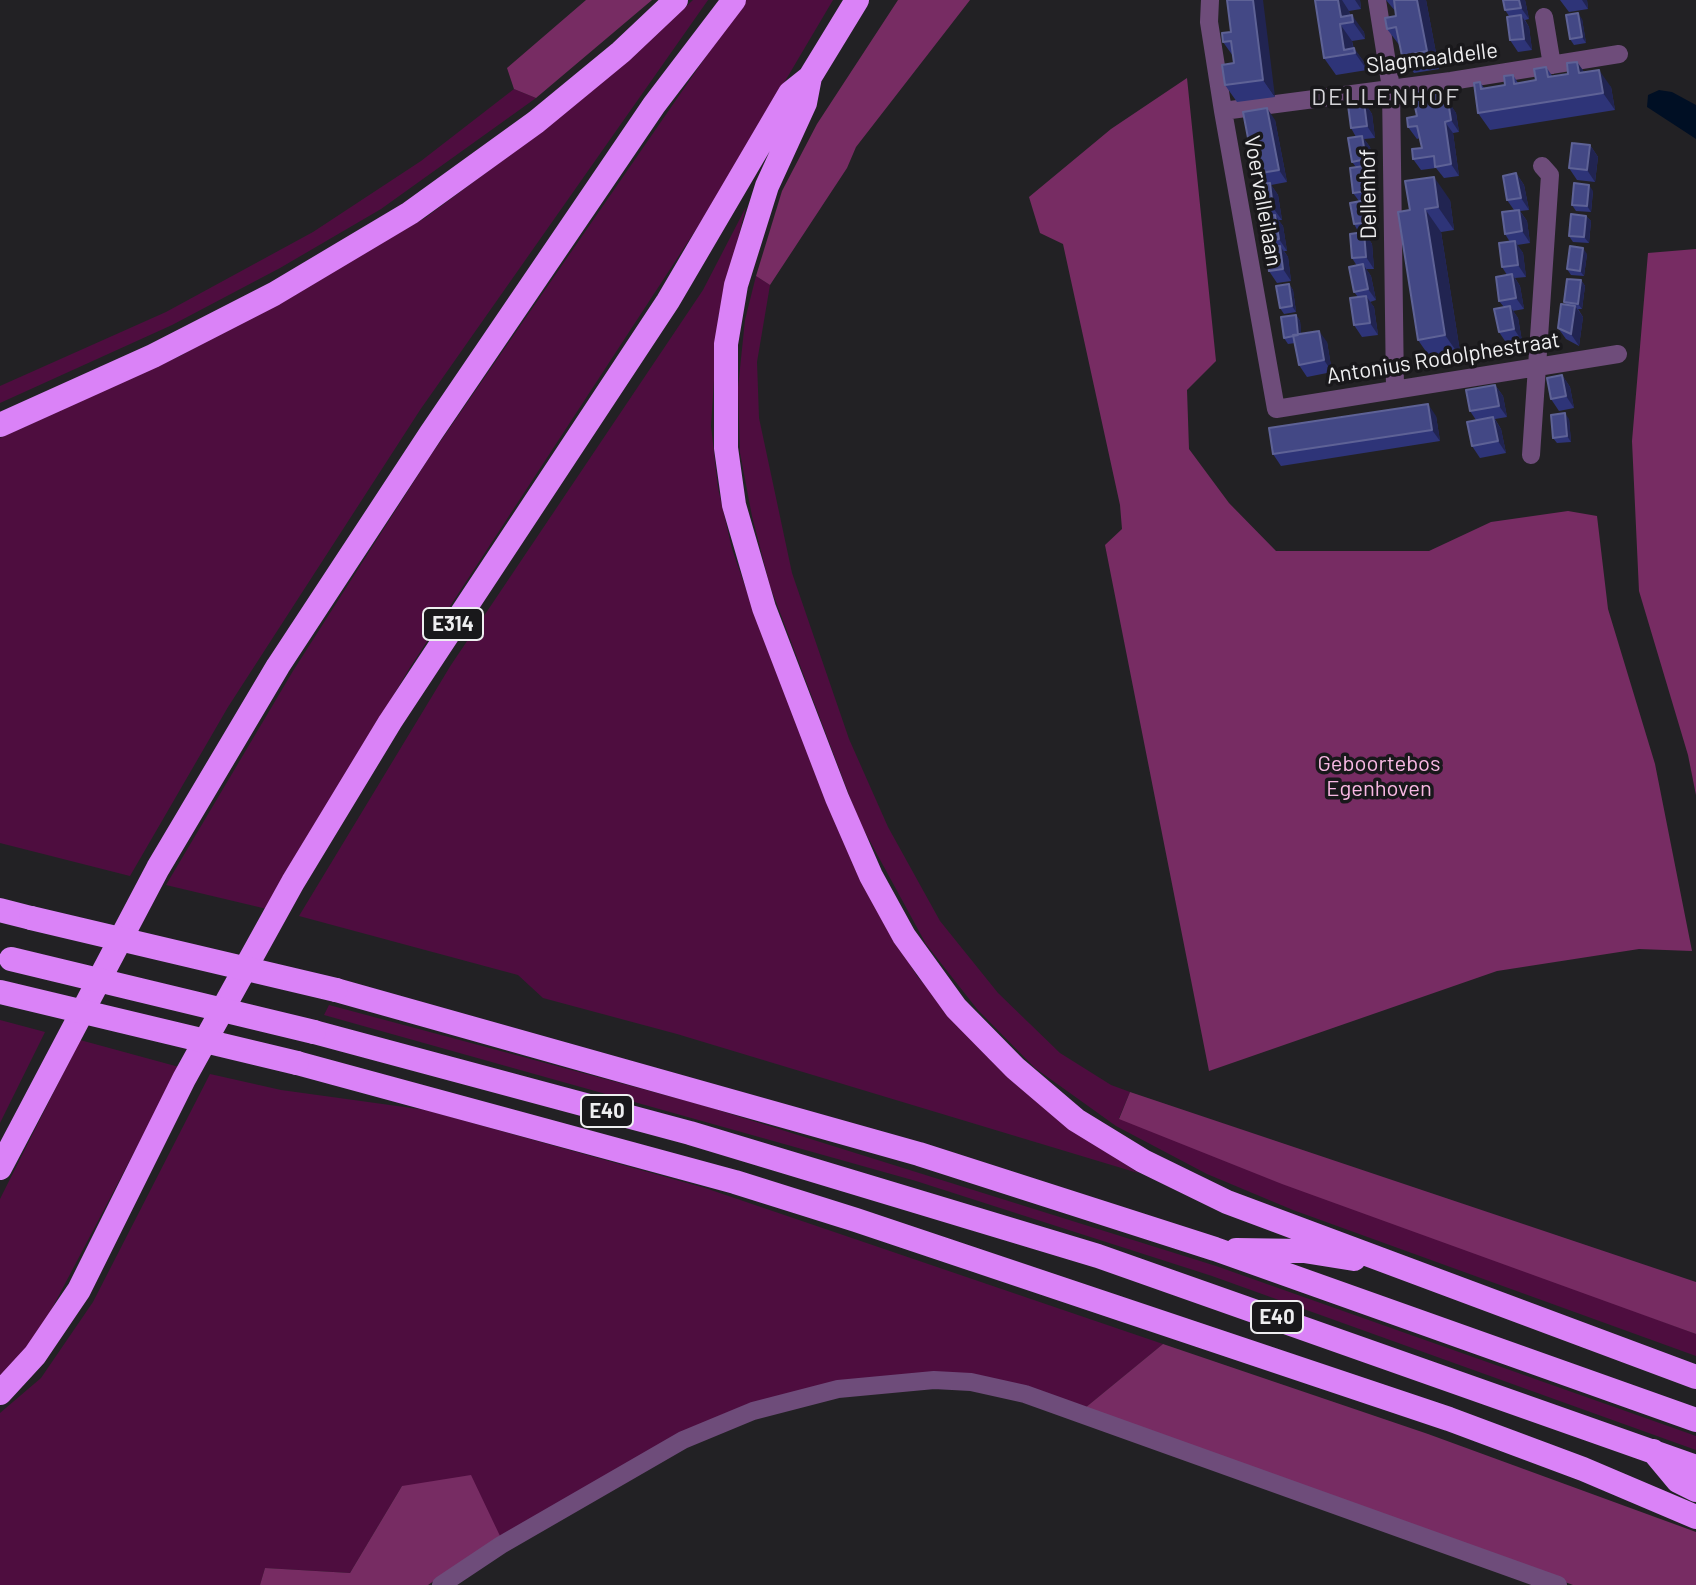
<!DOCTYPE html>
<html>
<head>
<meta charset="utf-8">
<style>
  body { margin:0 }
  canvas { display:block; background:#222124 }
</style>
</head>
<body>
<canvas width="1696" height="1585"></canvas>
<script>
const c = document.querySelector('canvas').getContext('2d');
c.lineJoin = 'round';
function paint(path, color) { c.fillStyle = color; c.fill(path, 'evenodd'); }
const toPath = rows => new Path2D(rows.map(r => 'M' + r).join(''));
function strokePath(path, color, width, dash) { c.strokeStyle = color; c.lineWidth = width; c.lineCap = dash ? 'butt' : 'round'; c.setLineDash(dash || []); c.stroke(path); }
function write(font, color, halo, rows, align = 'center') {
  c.font = font + ' Barlow,sans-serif'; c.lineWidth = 7; c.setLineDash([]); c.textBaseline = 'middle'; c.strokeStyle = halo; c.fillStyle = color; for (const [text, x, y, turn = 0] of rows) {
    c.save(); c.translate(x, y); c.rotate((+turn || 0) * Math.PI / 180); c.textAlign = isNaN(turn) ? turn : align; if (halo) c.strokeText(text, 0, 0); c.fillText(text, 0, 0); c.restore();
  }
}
paint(toPath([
  [693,0,708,0,420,410,228,707,130,876,0,843,0,438,180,356,425,218,541,132,641,49],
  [745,0,833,0,710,208,409,669,267,909,166,885,293,671,429,458],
  [514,89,536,98,381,209,280,268,172,325,0,403,0,386,166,312,313,232,421,161],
  [746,207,718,318,711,426,718,488,732,549,761,632,878,911,917,976,971,1038,1079,1132,1138,1173,677,1034,543,998,518,975,299,916,451,665,703,290],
  [756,276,770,285,757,362,759,418,792,573,849,739,888,827,940,921,998,993,1060,1053,1111,1085,1130,1092,1119,1118,1696,1334,1696,1356,1293,1210,1207,1174,1116,1126,1035,1068,977,1009,926,944,859,821,770,586,752,516,740,453,738,388,745,320],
  [329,1005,702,1105,1216,1266,1696,1436,1696,1450,1212,1276,916,1181,324,1015],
  [0,1020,45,1032,0,1123],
  [80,1040,179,1067,38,1335,0,1380,0,1199],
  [210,1074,281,1090,426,1110,705,1188,1163,1344,1085,1408,977,1376,745,1405,500,1536,402,1486,350,1573,265,1568,260,1585,0,1585,0,1413,41,1378,93,1302]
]), '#4e0d3f');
paint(toPath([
  [586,0,652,0,536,98,514,89,507,68],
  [898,0,970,0,856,147,847,168,770,285,756,276,782,191,817,124],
  [1187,78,1216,361,1187,390,1189,449,1229,503,1276,551,1429,551,1491,522,1568,511,1597,516,1608,609,1655,764,1692,951,1639,949,1497,971,1209,1071,1105,545,1122,529,1120,505,1063,244,1040,233,1029,197,1111,129],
  [1696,249,1696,795,1688,755,1639,591,1632,441,1648,253],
  [1130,1092,1696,1282,1696,1334,1282,1184,1119,1119],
  [1163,1344,1428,1434,1696,1532,1696,1585,1573,1585,1085,1408],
  [471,1475,500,1536,428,1585,260,1585,265,1568,350,1573,402,1486]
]), '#772c63');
paint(toPath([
  [1659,90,1672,92,1696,105,1696,139,1647,107,1648,95]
]), '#000f24');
strokePath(toPath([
  [1210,0,1209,22,1223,111,1276,409,1618,354],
  [1377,0,1391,88,1395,390],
  [1544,17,1552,65],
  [1223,111,1451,81,1619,54],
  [1531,455,1550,175,1542,166],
  [441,1585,501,1545,683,1440,753,1411,838,1389,934,1380,971,1382,1025,1394,1558,1585]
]), '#6e4c7a', 18);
strokePath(toPath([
  [810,77,805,103,767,186,736,285,726,344,726,448,734,505,764,608,837,798,871,876,904,936,956,1008,1015,1068,1076,1120,1143,1161,1227,1202,1696,1377],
  [0,425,153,356,274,294,410,213,536,122,621,52,676,0],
  [0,910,31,918],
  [336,990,919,1154,1215,1249,1696,1420],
  [314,1032,690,1133,1098,1256,1696,1467],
  [297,1063,735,1182,856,1220,1449,1419,1583,1469,1696,1517],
  [0,1168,158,868,278,666,431,433,654,105,734,0],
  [1236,1250,1304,1251,1354,1259],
  [0,1393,35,1355,79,1290,184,1079,293,882,390,722,668,301,790,93,810,77,857,0],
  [1653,1451,1678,1481,1696,1490]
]), '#da82f7', 24);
strokePath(toPath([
  [31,918,336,990],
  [11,959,314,1032],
  [0,992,297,1063]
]), '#da82f7', 24);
paint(toPath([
  [1315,0,1360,0,1361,9,1349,11,1350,15,1364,32,1365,39,1352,41,1354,49,1367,66,1367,70,1336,75,1324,58],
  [1386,0,1426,0,1439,69,1414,73,1402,56,1400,46,1387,29,1396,16,1396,12],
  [1525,0,1529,19,1525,20,1529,27,1532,50,1518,52,1510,40,1509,16,1505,10],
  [1560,0,1587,0,1588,9,1569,12],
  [1582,19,1586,43,1574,45,1570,39],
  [1231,32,1275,97,1237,102,1225,85,1234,63,1233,56,1223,42],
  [1577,62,1584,72,1611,87,1615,110,1490,130,1478,113,1480,82,1484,88,1505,85,1513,75,1518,83,1536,80,1546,67,1553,77,1568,74],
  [1439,89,1456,113,1459,132,1453,133,1459,176,1444,178,1436,168,1421,170,1413,159,1422,148,1420,138,1417,139,1408,127],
  [1364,102,1372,114,1375,138,1364,139,1370,147,1374,171,1368,172,1372,178,1375,202,1368,203,1374,212,1378,233,1366,235,1372,244,1374,269,1366,269,1371,276,1376,300,1370,302,1374,307,1378,335,1362,337,1354,325,1358,297,1354,292,1357,266,1352,258,1359,233,1354,224,1359,201,1353,193,1356,167,1352,162,1356,137,1351,128],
  [1275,120,1287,182,1271,185,1278,195,1282,220,1278,220,1283,226,1287,251,1284,251,1288,257,1291,281,1277,283,1269,271,1267,247,1263,242,1261,217,1257,210,1262,184,1255,174],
  [1590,145,1598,157,1595,182,1577,180,1569,168],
  [1516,173,1524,185,1529,210,1520,211,1527,221,1530,243,1517,245,1523,253,1526,277,1515,278,1520,286,1524,309,1513,311,1518,318,1522,341,1507,344,1499,332,1504,307,1499,301,1507,275,1502,267,1510,242,1505,234,1514,210,1507,200],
  [1593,191,1591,212,1576,211,1572,205],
  [1450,200,1454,230,1441,232,1461,358,1434,363,1418,340,1410,210],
  [1586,216,1591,221,1589,243,1573,242,1569,236],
  [1587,254,1584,276,1571,275,1567,269],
  [1581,280,1585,286,1582,309,1578,309,1583,317,1579,346,1566,339,1558,328,1566,304,1564,302],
  [1289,284,1293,290,1296,312,1284,314,1280,308],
  [1296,315,1300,321,1301,334,1327,342,1332,372,1307,377,1299,365,1295,343,1288,344,1284,338],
  [1562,375,1570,387,1574,408,1559,411,1551,399],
  [1495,385,1503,396,1507,417,1495,419,1501,429,1506,453,1480,458,1472,446,1476,420,1470,411],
  [1436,416,1440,441,1281,466,1273,454],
  [1569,419,1571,442,1557,443,1553,438]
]), '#2e3478');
paint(toPath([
  [1253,0,1263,0,1275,97,1263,80],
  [1338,0,1342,0,1349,11,1351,22,1341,17],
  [1355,0,1360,0,1361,9],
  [1417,0,1426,0,1439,69,1427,51],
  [1519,0,1525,0,1529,19,1521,8],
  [1582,0,1587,0,1588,9],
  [1578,13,1582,19,1586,43,1582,37],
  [1352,15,1364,32,1365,39,1353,22],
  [1521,15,1529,27,1532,50,1524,39],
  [1340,24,1352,41,1354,53,1344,50],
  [1354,48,1367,66,1367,70,1355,53],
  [1577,62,1589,79,1579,73],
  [1599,70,1611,87,1615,110,1603,93],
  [1439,89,1448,101,1450,114,1442,103],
  [1448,101,1456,113,1459,132,1451,120],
  [1364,102,1372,114,1375,138,1367,126],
  [1267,108,1275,120,1287,182,1279,170],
  [1445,122,1453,133,1459,176,1451,164],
  [1362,136,1370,147,1374,171,1366,159],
  [1590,145,1598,157,1595,182,1587,170],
  [1364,166,1372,178,1375,202,1367,191],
  [1516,173,1524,185,1529,210,1521,198],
  [1434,177,1450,200,1454,230,1438,207],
  [1270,183,1278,195,1282,220,1273,208],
  [1589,185,1593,191,1591,212,1587,206],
  [1366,200,1374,212,1378,233,1370,222],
  [1425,209,1441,232,1461,358,1445,335],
  [1519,210,1527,221,1530,243,1522,231],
  [1275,215,1283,226,1287,251,1279,239],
  [1586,216,1591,221,1589,243,1584,237],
  [1364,232,1372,244,1374,269,1366,257],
  [1515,241,1523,253,1526,277,1518,265],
  [1280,246,1288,257,1291,281,1283,269],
  [1583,248,1587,254,1584,276,1580,271],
  [1363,264,1371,276,1376,300,1368,289],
  [1512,274,1520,286,1524,309,1516,298],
  [1581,280,1585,286,1582,309,1578,304],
  [1289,284,1293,290,1296,312,1292,306],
  [1366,296,1374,307,1378,335,1370,323],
  [1510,306,1518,318,1522,341,1514,329],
  [1575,306,1583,317,1579,346,1571,334],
  [1296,315,1300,321,1302,342,1298,336],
  [1319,331,1327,342,1332,372,1324,360],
  [1562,375,1570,387,1574,408,1566,396],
  [1495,385,1503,396,1507,417,1499,406],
  [1428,404,1436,416,1440,441,1432,430],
  [1565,413,1569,419,1571,442,1567,436],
  [1493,417,1501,429,1506,453,1498,441]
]), '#212451');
const building = toPath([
  [1227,0,1253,0,1263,80,1225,85,1222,65,1234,63,1231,41,1223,42,1222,33,1231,32,1227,0],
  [1315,0,1338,0,1341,17,1352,15,1353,22,1340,24,1344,50,1354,48,1355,53,1324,58,1315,0],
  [1394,0,1417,0,1427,51,1402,56,1396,27,1387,29,1385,18,1396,16,1394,0],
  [1503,0,1519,0,1521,8,1505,10,1503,0],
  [1578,13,1582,37,1570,39,1566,15,1578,13],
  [1521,15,1524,39,1510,40,1507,17,1521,15],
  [1577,62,1579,73,1599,70,1603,93,1478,113,1474,83,1480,82,1481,89,1505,85,1504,76,1513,75,1514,84,1536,80,1534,69,1546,67,1548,77,1568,74,1567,63,1577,62],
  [1439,89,1442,103,1448,101,1451,120,1445,122,1451,164,1435,167,1434,156,1413,159,1412,149,1422,148,1417,126,1408,127,1407,118,1417,116,1412,93,1439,89],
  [1364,102,1367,126,1351,128,1348,105,1364,102],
  [1267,108,1279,170,1255,174,1243,112,1267,108],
  [1362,136,1366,159,1352,162,1348,138,1362,136],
  [1572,143,1590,145,1587,170,1569,168,1572,143],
  [1364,166,1367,191,1353,193,1350,168,1364,166],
  [1516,173,1521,198,1507,200,1503,176,1516,173],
  [1434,177,1438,207,1425,209,1445,335,1418,340,1398,212,1410,210,1405,181,1434,177],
  [1270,183,1273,208,1257,210,1253,185,1270,183],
  [1574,183,1589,185,1587,206,1572,205,1574,183],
  [1366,200,1370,222,1354,224,1350,203,1366,200],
  [1519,210,1522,231,1505,234,1502,212,1519,210],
  [1571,214,1586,216,1584,237,1569,236,1571,214],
  [1275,215,1279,239,1263,242,1259,217,1275,215],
  [1364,232,1366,257,1352,258,1350,234,1364,232],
  [1515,241,1518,265,1502,267,1499,243,1515,241],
  [1280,246,1283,269,1269,271,1266,248,1280,246],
  [1570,246,1583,248,1580,271,1567,269,1570,246],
  [1363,264,1368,289,1354,292,1349,267,1363,264],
  [1512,274,1516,298,1499,301,1496,277,1512,274],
  [1567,279,1581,280,1578,304,1564,302,1567,279],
  [1289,284,1292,306,1280,308,1276,286,1289,284],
  [1366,296,1370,323,1354,325,1350,298,1366,296],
  [1561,304,1575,306,1571,334,1558,328,1561,304],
  [1510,306,1514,329,1499,332,1494,309,1510,306],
  [1296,315,1298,335,1284,338,1281,317,1296,315],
  [1319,331,1324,360,1299,365,1293,335,1319,331],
  [1562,375,1566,396,1551,399,1547,378,1562,375],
  [1495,385,1499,406,1470,411,1466,390,1495,385],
  [1428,404,1432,430,1273,454,1269,428,1428,404],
  [1565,413,1567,436,1553,438,1551,415,1565,413],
  [1493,417,1498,441,1472,446,1467,422,1493,417]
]);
paint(building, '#434885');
strokePath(building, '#5e6296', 2);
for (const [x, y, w] of [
  [453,624,60],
  [607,1111,52],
  [1277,1317,52]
]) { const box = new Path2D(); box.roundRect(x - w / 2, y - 16, w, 32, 6); c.fillStyle = '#19181b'; c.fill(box); strokePath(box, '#eeeef0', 2); }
write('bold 20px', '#eeeef0', null, [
  ["E314",453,624],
  ["E40",607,1111],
  ["E40",1277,1317]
]);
write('22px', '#eeeef0', '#19181b', [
  ["Slagmaaldelle",1432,58,-7],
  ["Dellenhof",1368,194,-91],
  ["Voervalleilaan",1263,201,80],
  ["Antonius Rodolphestraat",1443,358,-9]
]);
write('22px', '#f8b8e3', '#19181b', [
  ["Geboortebos",1379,764],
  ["Egenhoven",1379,789]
]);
c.letterSpacing = '2px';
write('24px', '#d5d4d8', '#19181b', [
  ["DELLENHOF",1386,97]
]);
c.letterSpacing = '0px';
</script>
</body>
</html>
